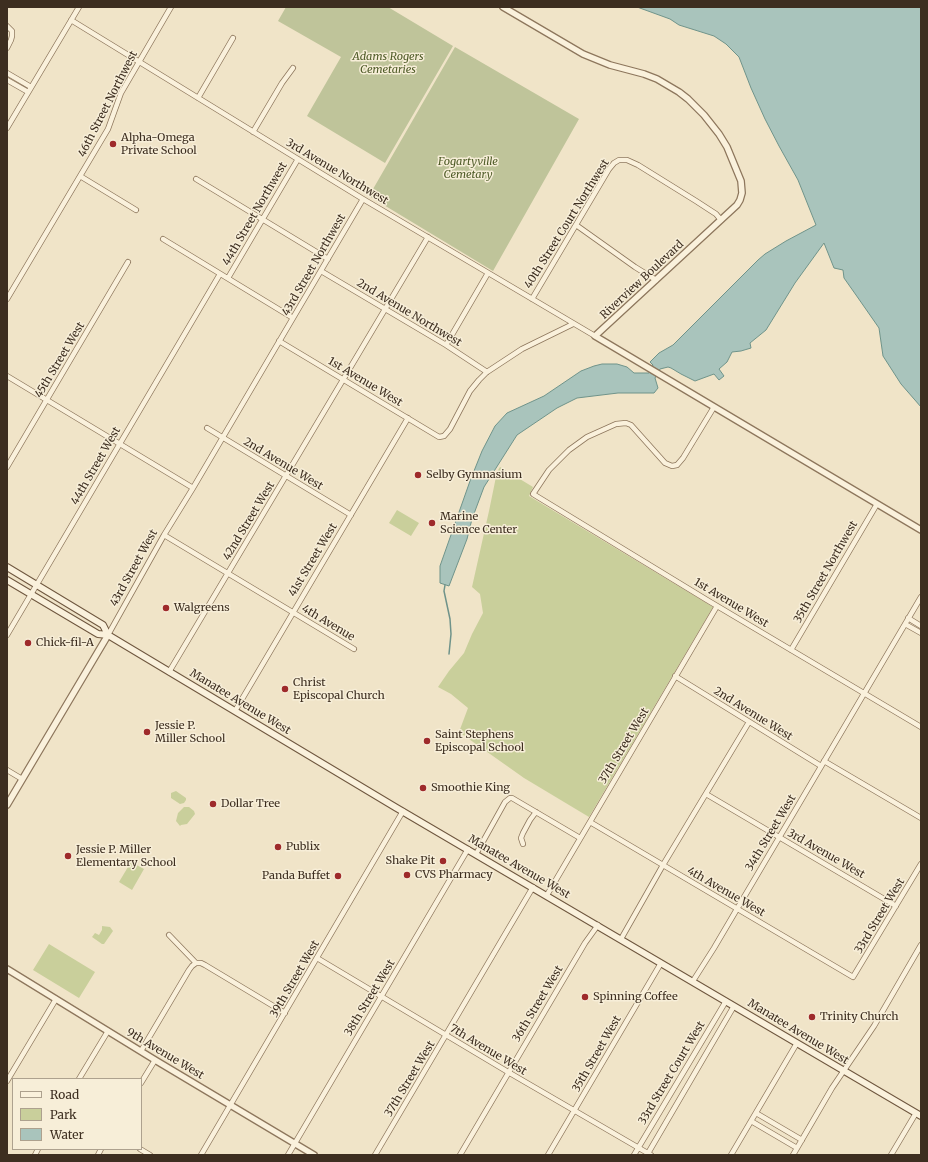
<!DOCTYPE html>
<html>
<head>
<meta charset="utf-8">
<style>
  body { margin:0 }
  #map { position:relative; width:928px; height:1162px; overflow:hidden; background:#f0e4c8; font-family:Merriweather,serif }
  canvas { display:block }
  .frame { position:absolute; inset:0; border:8px solid #3d2e20; pointer-events:none }
  .legend { position:absolute; left:12px; top:1078px; width:130px; height:72px; box-sizing:border-box; background:#f7eed8; border:1px solid #ada18e; margin:0; padding:5px 7px; list-style:none; font-size:12px; color:#3d2e20 }
  .legend li { display:flex; align-items:center; gap:8px; height:20px }
  .legend b { width:20px; border:1px solid #ada18e }
</style>
</head>
<body>
<div id="map">
<canvas width="928" height="1162"></canvas>
<div class="frame"></div>
<ul class="legend">
<li><b style="height:5px;background:#faf1dc"></b>Road</li>
<li><b style="height:11px;background:#c9cf9b"></b>Park</li>
<li><b style="height:11px;background:#a9c4bc"></b>Water</li>
</ul>
</div>
<script>
const c = document.querySelector('canvas').getContext('2d');
c.lineJoin = 'round';
function paint(path, color) { c.fillStyle = color; c.fill(path, 'evenodd'); }
const toPath = rows => new Path2D(rows.map(r => 'M' + r).join(''));
function strokePath(path, color, width, dash) { c.strokeStyle = color; c.lineWidth = width; c.lineCap = dash ? 'butt' : 'round'; c.setLineDash(dash || []); c.stroke(path); }
function write(font, color, halo, rows, align = 'center') {
  c.font = font + ' Merriweather,serif'; c.lineWidth = 3; c.setLineDash([]); c.textBaseline = 'middle'; c.strokeStyle = halo; c.fillStyle = color; for (const [text, x, y, turn = 0] of rows) {
    c.save(); c.translate(x, y); c.rotate((+turn || 0) * Math.PI / 180); c.textAlign = isNaN(turn) ? turn : align; if (halo) c.strokeText(text, 0, 0); c.fillText(text, 0, 0); c.restore();
  }
}
paint(toPath([
  [500,467,533,487,529,496,713,607,589,817,524,778,459,732,468,708,451,694,438,687,449,671,464,653,472,634,483,613,480,594,472,587,489,511,497,472],
  [397,510,419,523,411,536,389,523],
  [176,791,186,798,186,800,184,803,180,804,171,798,171,793],
  [184,807,189,807,194,811,195,814,187,824,181,825,180,826,176,821,178,813],
  [131,862,144,869,132,890,119,882],
  [102,926,110,927,113,931,104,944,102,944,92,937,95,933,99,935,102,930],
  [49,944,95,972,79,998,33,970]
]), '#c9cf9b');
paint(toPath([
  [286,7,388,7,453,46,385,163,307,116,341,57,278,21],
  [455,47,579,119,493,271,369,196]
]), '#bfc49a');
const water = toPath([
  [637,7,921,7,921,407,901,384,883,356,879,328,856,295,844,278,843,270,834,268,824,243,795,283,766,330,750,343,751,348,741,351,732,352,727,362,719,369,724,376,719,380,714,374,695,381,681,374,671,368,668,367,660,369,655,378,658,388,654,393,618,393,577,398,557,408,517,435,484,487,472,519,467,539,449,586,440,583,440,566,470,481,482,451,495,426,507,413,544,396,581,371,594,366,602,364,617,364,627,367,634,373,649,373,653,365,650,362,659,353,673,345,758,260,765,254,786,241,816,225,798,180,779,146,765,119,751,88,739,57,726,44,714,36,679,25,670,19,637,7]
]);
paint(water, '#a9c4bc');
strokePath(water, '#6f938a', 1);
strokePath(toPath([
  [445,585,444,591,450,619,451,634,449,654]
]), '#6f938a', 1.5);
const minor = toPath([
  [71,20,363,199,595,336],
  [7,26,12,31,12,36,11,40,7,48],
  [7,73,31,87],
  [7,80,28,92],
  [198,98,233,38],
  [7,128,79,7],
  [253,132,282,83,293,68],
  [80,176,136,210],
  [196,179,328,259],
  [576,225,635,267,656,280],
  [163,239,293,318],
  [321,271,446,345,487,372],
  [228,278,298,159],
  [7,299,108,129,121,93,171,7],
  [532,299,609,169,614,163,619,160,627,160,638,165,696,201,716,214,721,220],
  [279,341,439,437,444,436,450,429,470,391,479,380,487,372,522,349,573,324],
  [446,345,488,273],
  [7,376,193,488],
  [714,407,683,458,677,465,672,466,665,463,631,425,626,423,616,424,587,437,569,450,549,470,533,494,707,600,921,727],
  [207,428,351,515],
  [7,467,128,262],
  [164,535,354,649],
  [908,618,921,626],
  [905,624,921,633],
  [7,635,220,274],
  [108,635,164,535,193,488,363,199],
  [791,650,877,504],
  [169,672,428,237],
  [675,676,821,766],
  [235,711,408,418],
  [824,761,921,818],
  [7,770,22,779],
  [706,794,896,906],
  [590,822,853,977,921,864],
  [523,844,521,838,523,833,530,820,536,812],
  [476,854,505,802,510,798,512,798,580,838],
  [547,895,717,606],
  [169,935,196,963],
  [621,939,663,865,749,722],
  [317,958,508,1072,651,1155],
  [196,963,201,963,205,965,285,1013],
  [693,981,714,948,921,597],
  [141,1051,189,970,192,966,196,963],
  [79,1079,108,1031],
  [7,1081,56,999],
  [141,1083,155,1060],
  [756,1113,802,1140],
  [751,1121,797,1148],
  [140,1149,150,1155],
  [35,1155,38,1149],
  [98,1155,101,1149],
  [201,1155,403,811],
  [288,1155,468,849],
  [375,1155,533,887],
  [460,1155,585,943,598,925],
  [548,1155,661,963],
  [634,1155,726,1001],
  [647,1155,734,1006],
  [731,1155,797,1043],
  [793,1155,832,1088,874,1026,921,945],
  [891,1155,916,1113]
]);
const tertiary = toPath([
  [503,7,583,54,610,65,644,74,657,79,679,92,688,99,704,115,719,134,727,147,741,181,742,193,740,200,737,205,595,336,921,530],
  [7,805,108,635],
  [7,969,155,1060,314,1155]
]);
const secondary = toPath([
  [7,567,103,625,108,635],
  [7,580,98,634,108,635,395,807,921,1116]
]);
strokePath(minor, '#8d765c', 6);
strokePath(tertiary, '#8d765c', 8);
strokePath(secondary, '#6f573f', 8);
strokePath(minor, '#faf1dc', 4.5);
strokePath(tertiary, '#faf1dc', 5.5);
strokePath(secondary, '#faf1dc', 6);
for (const [x, y, r, color] of [
  [113,144,4,"#9e2a2b"],
  [418,475,4,"#9e2a2b"],
  [432,523,4,"#9e2a2b"],
  [166,608,4,"#9e2a2b"],
  [28,643,4,"#9e2a2b"],
  [285,689,4,"#9e2a2b"],
  [147,732,4,"#9e2a2b"],
  [427,741,4,"#9e2a2b"],
  [423,788,4,"#9e2a2b"],
  [213,804,4,"#9e2a2b"],
  [278,847,4,"#9e2a2b"],
  [68,856,4,"#9e2a2b"],
  [443,861,4,"#9e2a2b"],
  [407,875,4,"#9e2a2b"],
  [338,876,4,"#9e2a2b"],
  [585,997,4,"#9e2a2b"],
  [812,1017,4,"#9e2a2b"]
]) { const dot = new Path2D(); dot.arc(x, y, r, 0, 2 * Math.PI); c.fillStyle = color; c.fill(dot); strokePath(dot, '#f7eed8', 1.5); }
write('italic 11px', '#4d5a26', '#f7eed8', [
  ["Adams Rogers",388,57],
  ["Cemetaries",388,70],
  ["Fogartyville",468,162],
  ["Cemetary",468,175]
]);
write('11px', '#3d2e20', '#f7eed8', [
  ["46th Street Northwest",108,104,-63],
  ["3rd Avenue Northwest",337,172,31],
  ["44th Street Northwest",255,214,-60],
  ["40th Street Court Northwest",567,224,-58],
  ["43rd Street Northwest",314,265,-60],
  ["Riverview Boulevard",642,280,-43],
  ["2nd Avenue Northwest",409,313,31],
  ["45th Street West",60,360,-59],
  ["1st Avenue West",365,382,31],
  ["2nd Avenue West",283,464,31],
  ["44th Street West",96,466,-60],
  ["42nd Street West",249,521,-59],
  ["41st Street West",313,560,-59],
  ["43rd Street West",134,568,-61],
  ["35th Street Northwest",826,572,-60],
  ["1st Avenue West",731,603,31],
  ["4th Avenue",328,623,31],
  ["Manatee Avenue West",240,702,31],
  ["2nd Avenue West",753,714,32],
  ["37th Street West",624,746,-59],
  ["34th Street West",771,833,-59],
  ["3rd Avenue West",826,854,30],
  ["Manatee Avenue West",519,867,30],
  ["4th Avenue West",726,892,30],
  ["33rd Street West",880,916,-59],
  ["39th Street West",295,979,-60],
  ["38th Street West",370,998,-59],
  ["36th Street West",538,1004,-59],
  ["Manatee Avenue West",798,1032,31],
  ["7th Avenue West",488,1050,31],
  ["9th Avenue West",165,1054,31],
  ["35th Street West",597,1054,-60],
  ["33rd Street Court West",672,1073,-59],
  ["37th Street West",410,1079,-59]
]);
write('11px', '#3d2e20', '#f7eed8', [
  ["Alpha-Omega",121,138],
  ["Private School",121,151],
  ["Selby Gymnasium",426,475],
  ["Marine",440,517],
  ["Science Center",440,530],
  ["Walgreens",174,608],
  ["Chick-fil-A",36,643],
  ["Christ",293,683],
  ["Episcopal Church",293,696],
  ["Jessie P.",155,726],
  ["Miller School",155,739],
  ["Saint Stephens",435,735],
  ["Episcopal School",435,748],
  ["Smoothie King",431,788],
  ["Dollar Tree",221,804],
  ["Publix",286,847],
  ["Jessie P. Miller",76,850],
  ["Elementary School",76,863],
  ["Shake Pit",435,861,"right"],
  ["CVS Pharmacy",415,875],
  ["Panda Buffet",330,876,"right"],
  ["Spinning Coffee",593,997],
  ["Trinity Church",820,1017]
], 'left');
</script>
</body>
</html>
